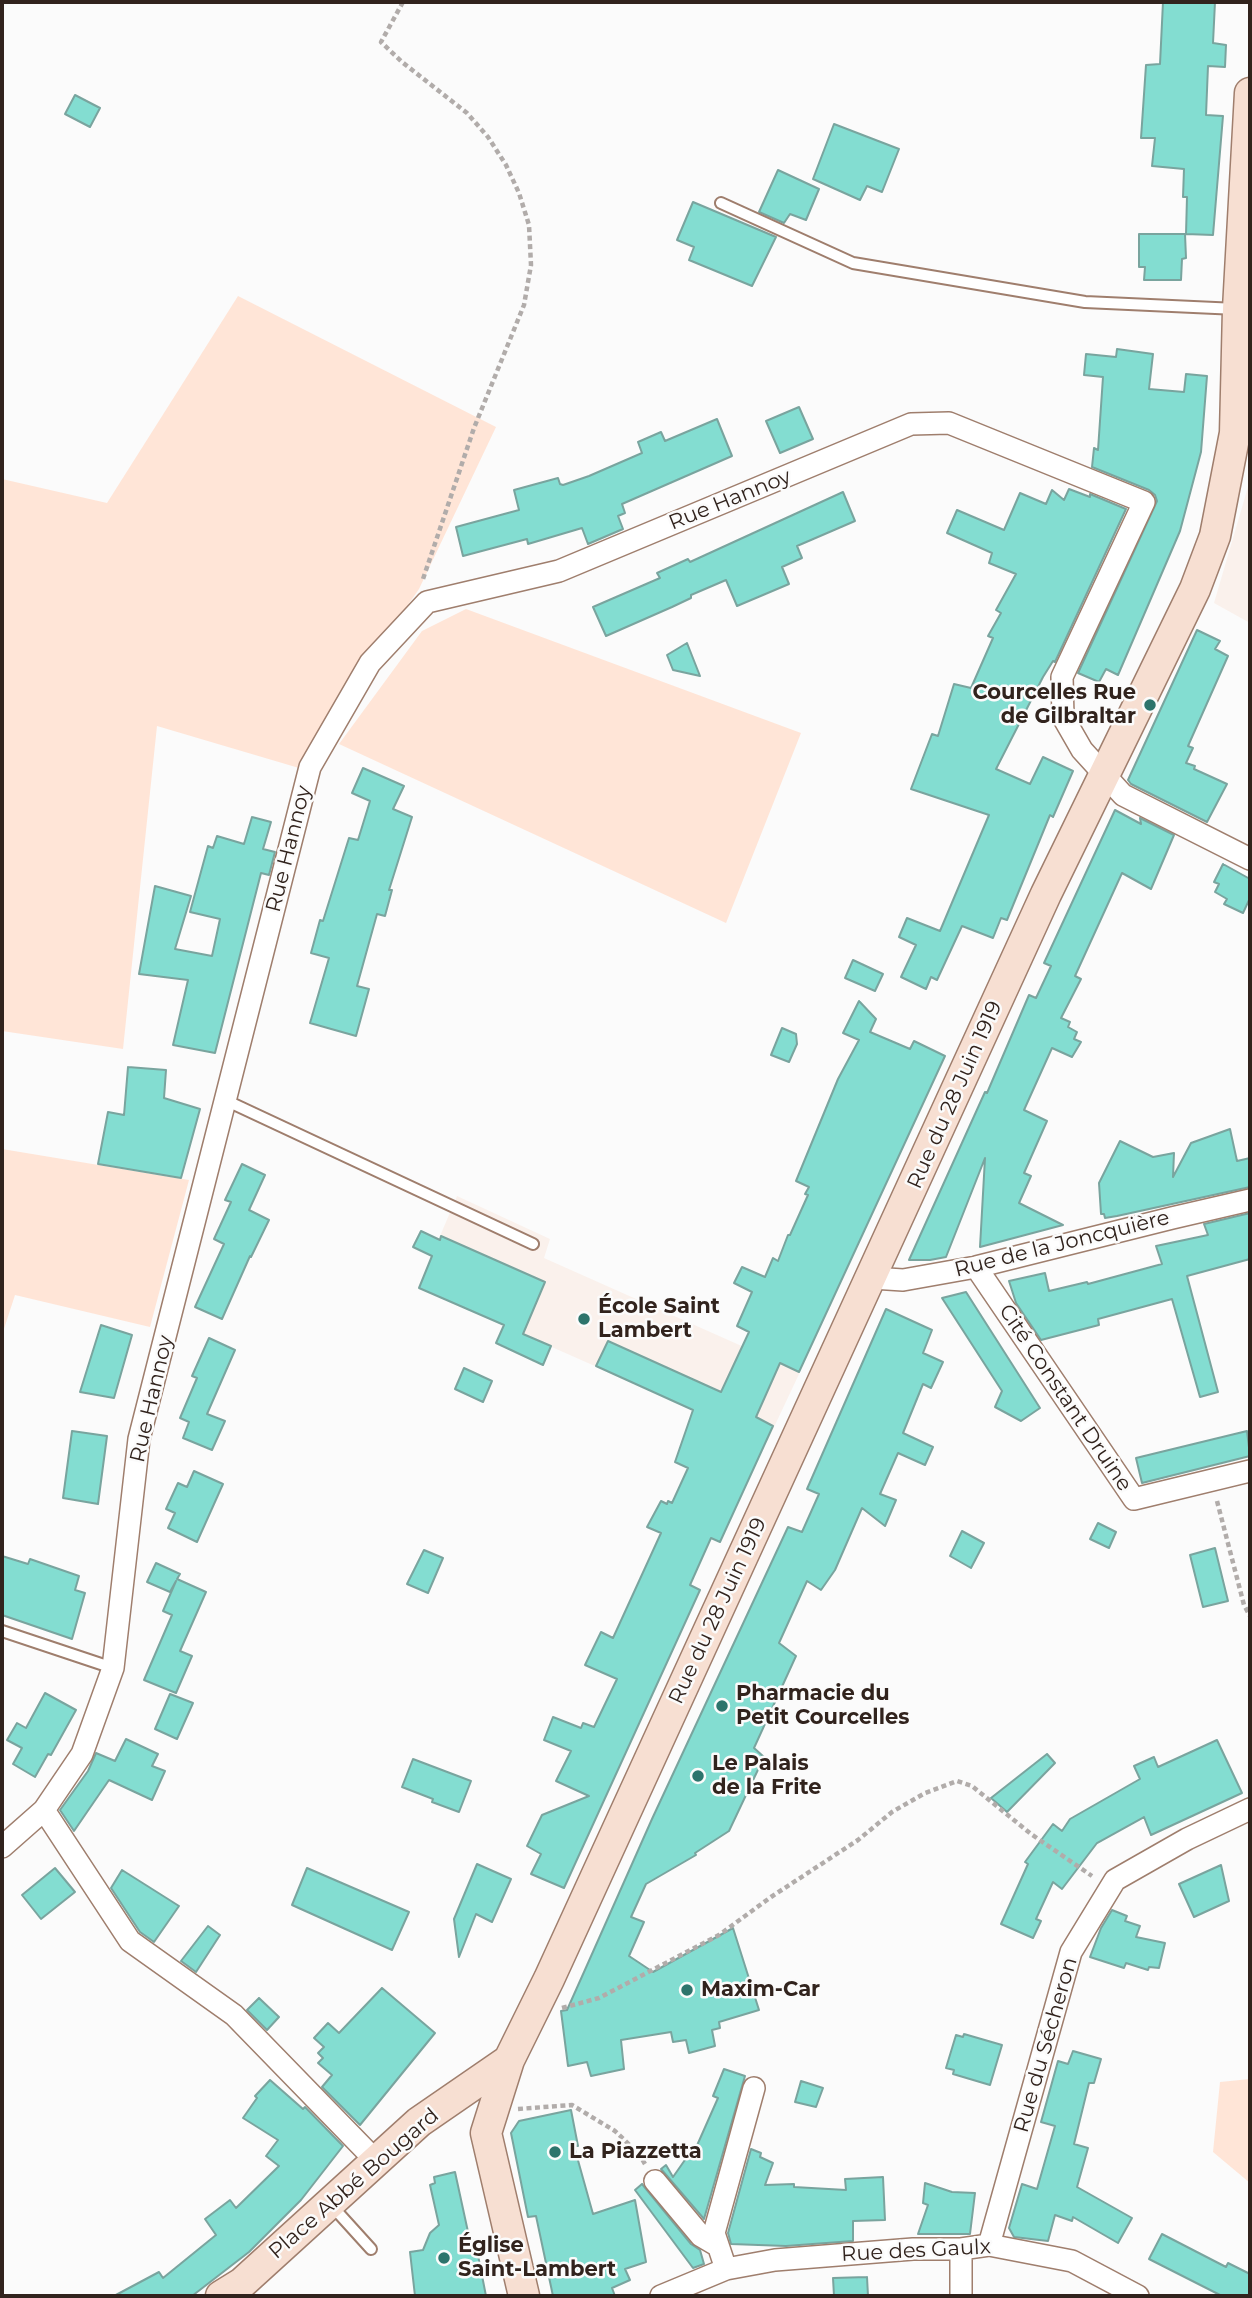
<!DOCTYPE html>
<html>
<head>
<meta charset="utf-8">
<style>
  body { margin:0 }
  #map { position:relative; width:1252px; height:2298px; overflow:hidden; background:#fbfbfb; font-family:Montserrat,sans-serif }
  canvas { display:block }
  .frame { position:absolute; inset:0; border:4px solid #31231d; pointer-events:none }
</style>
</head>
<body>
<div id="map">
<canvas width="1252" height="2298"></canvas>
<div class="frame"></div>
</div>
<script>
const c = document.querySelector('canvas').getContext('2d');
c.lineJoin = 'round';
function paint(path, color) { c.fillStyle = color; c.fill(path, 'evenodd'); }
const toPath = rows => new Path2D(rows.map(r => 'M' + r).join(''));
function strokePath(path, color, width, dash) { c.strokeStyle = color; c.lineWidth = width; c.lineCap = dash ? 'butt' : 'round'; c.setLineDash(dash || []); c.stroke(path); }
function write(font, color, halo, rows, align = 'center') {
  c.font = font + ' Montserrat,sans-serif'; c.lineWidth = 5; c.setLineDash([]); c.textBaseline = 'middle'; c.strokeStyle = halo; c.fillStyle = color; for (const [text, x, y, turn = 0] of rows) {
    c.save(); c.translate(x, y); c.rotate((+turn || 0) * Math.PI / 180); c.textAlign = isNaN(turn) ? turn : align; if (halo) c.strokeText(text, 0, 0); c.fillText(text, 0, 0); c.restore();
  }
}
paint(toPath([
  [1250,480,1250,623,1214,603],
  [457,1196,550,1239,544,1258,800,1372,767,1442,418,1288]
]), '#faf1ec');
paint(toPath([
  [238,296,496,427,419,589,315,738,299,768,157,726,123,1049,2,1031,2,479,107,503],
  [466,609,801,733,726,923,339,744,422,631],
  [2,1149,189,1180,150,1327,15,1295,2,1335],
  [1250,2079,1250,2183,1213,2152,1220,2082]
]), '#ffe5d7');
const building = toPath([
  [1163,2,1215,2,1213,43,1226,45,1225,67,1208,66,1206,115,1223,116,1213,235,1186,234,1187,197,1183,197,1184,169,1152,166,1155,138,1141,138,1146,65,1160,64,1163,2],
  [75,95,100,108,90,127,65,114,75,95],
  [834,124,899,149,882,192,867,186,860,200,813,179,834,124],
  [778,170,819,189,806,220,790,214,784,223,759,212,778,170],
  [693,202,776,237,752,286,689,260,694,247,677,240,693,202],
  [1139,234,1185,234,1186,258,1182,259,1181,280,1144,280,1145,267,1139,267,1139,234],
  [1117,349,1153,354,1149,389,1184,392,1186,374,1207,376,1201,452,1180,531,1118,675,1106,669,1099,682,1078,673,1157,501,1155,495,1149,490,1092,467,1094,448,1098,450,1103,377,1084,375,1086,354,1116,357,1117,349],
  [799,407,813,439,780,453,766,421,799,407],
  [717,419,732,456,622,504,625,513,618,516,623,529,588,544,582,528,528,544,527,539,463,556,456,527,519,510,514,490,558,478,560,484,563,485,589,476,642,453,638,442,661,432,665,441,717,419],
  [1069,489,1090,497,1090,494,1126,509,1055,662,1053,661,1043,677,996,769,1030,784,1043,757,1073,771,1053,817,1050,815,1007,920,1001,918,993,938,962,926,937,980,931,977,926,989,901,977,916,945,899,937,907,918,940,931,989,815,911,789,932,734,938,736,954,684,971,688,993,638,988,636,1001,613,996,610,1016,574,989,563,992,553,947,533,957,510,1004,530,1020,493,1046,504,1052,490,1064,500,1069,489],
  [843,492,855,521,797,546,802,558,782,567,789,584,737,606,726,580,691,595,691,598,672,607,606,636,593,607,660,578,657,573,688,559,690,562,843,492],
  [1197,630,1220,641,1215,649,1228,656,1188,746,1193,748,1186,763,1195,766,1194,769,1227,784,1207,822,1131,784,1128,780,1197,630],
  [687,643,700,676,673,670,667,655,687,643],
  [363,768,404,786,393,809,412,817,389,890,392,890,385,916,377,914,357,986,369,989,356,1036,310,1023,329,958,311,953,320,920,323,921,349,838,358,840,370,801,352,793,363,768],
  [1115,810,1141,824,1140,818,1174,835,1151,889,1122,873,1075,976,1081,979,1061,1018,1070,1022,1068,1027,1077,1032,1074,1039,1081,1042,1072,1057,1052,1048,1024,1110,1047,1121,1024,1173,1031,1176,1019,1203,1063,1225,980,1247,985,1158,946,1257,930,1260,909,1260,985,1092,987,1093,1029,995,1036,998,1051,966,1044,963,1115,810],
  [252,817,271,822,263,849,275,852,269,875,261,873,215,1053,173,1045,188,980,139,974,155,886,191,896,175,949,212,956,220,919,190,912,208,846,213,848,217,836,244,844,252,817],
  [1223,864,1250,879,1250,898,1243,913,1224,904,1227,899,1215,892,1219,884,1214,882,1223,864],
  [853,960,883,974,875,991,845,978,853,960],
  [859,1001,876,1019,870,1032,910,1049,914,1041,945,1056,799,1372,780,1363,756,1417,773,1426,720,1542,711,1538,690,1585,700,1590,564,1888,531,1874,541,1854,527,1846,542,1815,589,1796,556,1781,571,1751,544,1740,553,1717,581,1728,583,1723,594,1727,617,1679,585,1665,601,1632,613,1638,661,1533,647,1527,661,1501,667,1504,668,1501,672,1503,688,1468,675,1462,693,1410,596,1366,608,1341,721,1392,749,1332,737,1326,752,1292,734,1283,742,1267,765,1277,773,1258,778,1261,788,1235,790,1235,808,1195,805,1194,809,1187,796,1181,838,1079,859,1040,843,1033,859,1001],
  [782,1028,796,1034,797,1044,789,1062,771,1055,782,1028],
  [128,1067,166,1070,164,1098,200,1109,181,1178,98,1164,108,1112,124,1115,128,1067],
  [1230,1129,1237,1161,1250,1158,1250,1187,1117,1216,1105,1218,1104,1214,1101,1214,1099,1183,1120,1141,1153,1157,1174,1153,1173,1177,1191,1143,1230,1129],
  [242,1164,265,1175,249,1210,269,1220,251,1257,250,1256,222,1319,195,1307,224,1244,214,1239,231,1202,225,1200,242,1164],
  [1250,1213,1250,1259,1187,1276,1218,1392,1200,1397,1172,1299,1098,1319,1099,1325,1041,1340,1016,1303,1009,1281,1045,1273,1049,1291,1087,1282,1088,1284,1162,1264,1156,1246,1208,1235,1204,1224,1250,1213],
  [421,1231,440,1240,441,1236,545,1282,523,1334,551,1346,543,1365,496,1343,504,1325,419,1288,432,1256,413,1247,421,1231],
  [966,1292,1040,1408,1021,1421,995,1407,1002,1391,942,1298,966,1292],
  [886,1309,932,1330,923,1353,943,1362,931,1388,923,1384,903,1433,933,1447,925,1465,898,1453,880,1494,896,1500,885,1526,862,1508,835,1570,821,1590,807,1581,779,1643,796,1656,754,1748,764,1757,729,1831,695,1853,696,1855,646,1884,631,1917,644,1922,629,1956,653,1972,733,1928,759,2010,719,2022,720,2028,712,2030,715,2046,689,2053,686,2040,673,2042,671,2032,621,2040,624,2069,591,2076,587,2062,568,2066,561,2011,567,2010,584,1972,652,1819,788,1527,802,1532,819,1494,807,1489,886,1309],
  [101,1325,132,1335,114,1398,80,1392,101,1325],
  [209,1338,235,1350,207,1414,225,1421,212,1450,183,1438,189,1422,180,1418,197,1378,192,1376,209,1338],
  [464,1368,492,1381,483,1402,455,1389,464,1368],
  [72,1431,107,1436,98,1504,63,1498,72,1431],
  [1247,1431,1250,1456,1142,1483,1136,1458,1247,1431],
  [194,1471,223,1484,197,1542,168,1528,175,1513,166,1509,178,1483,187,1487,194,1471],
  [1098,1523,1116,1532,1109,1548,1090,1539,1098,1523],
  [962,1531,984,1543,971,1568,950,1556,962,1531],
  [1215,1548,1228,1601,1203,1607,1190,1555,1215,1548],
  [424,1550,443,1558,428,1593,407,1584,424,1550],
  [2,1556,28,1564,30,1559,79,1576,75,1590,85,1593,72,1639,2,1615,2,1556],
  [156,1563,180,1574,177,1579,206,1592,180,1651,192,1656,176,1693,144,1680,172,1615,163,1611,176,1581,170,1592,147,1582,156,1563],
  [45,1693,76,1710,51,1755,48,1754,35,1777,13,1764,22,1748,7,1740,17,1723,26,1728,45,1693],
  [170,1694,193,1703,177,1739,155,1729,170,1694],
  [126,1739,158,1754,152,1766,165,1771,152,1800,109,1780,74,1831,60,1810,88,1771,96,1753,115,1761,126,1739],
  [1217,1740,1242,1793,1151,1835,1144,1817,1097,1843,1062,1889,1053,1882,1036,1919,1041,1921,1033,1938,1001,1924,1028,1864,1025,1862,1053,1824,1062,1831,1070,1819,1140,1779,1134,1766,1154,1757,1158,1767,1217,1740],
  [1047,1754,1055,1763,1007,1812,991,1798,1047,1754],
  [413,1759,471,1781,459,1812,432,1802,433,1799,402,1787,413,1759],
  [477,1864,511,1879,492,1922,476,1914,459,1957,454,1919,477,1864],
  [1221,1865,1229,1901,1194,1917,1179,1884,1221,1865],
  [55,1868,75,1892,41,1919,22,1895,55,1868],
  [307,1868,409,1912,392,1950,292,1905,307,1868],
  [122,1870,179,1906,154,1942,140,1932,111,1888,122,1870],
  [1112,1910,1127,1916,1125,1921,1140,1926,1136,1937,1165,1943,1159,1968,1149,1967,1148,1970,1126,1963,1124,1968,1090,1957,1101,1928,1112,1910],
  [208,1926,220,1935,196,1972,181,1961,208,1926],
  [382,1988,435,2033,360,2125,322,2087,332,2075,318,2063,323,2058,318,2053,324,2047,314,2038,328,2023,339,2033,382,1988],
  [259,1998,279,2017,267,2030,247,2010,259,1998],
  [964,2034,1002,2045,990,2085,953,2074,954,2070,946,2068,956,2035,963,2037,964,2034],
  [1073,2051,1101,2059,1094,2083,1089,2083,1074,2144,1088,2148,1077,2187,1132,2218,1118,2243,1073,2217,1072,2221,1055,2215,1048,2241,1014,2237,1009,2228,1022,2184,1037,2189,1055,2126,1041,2122,1058,2061,1068,2064,1073,2051],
  [724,2069,745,2076,704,2219,661,2169,666,2165,673,2177,687,2157,691,2159,718,2098,713,2096,724,2069],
  [270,2080,303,2109,305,2107,343,2146,301,2200,249,2252,192,2296,114,2296,159,2272,163,2278,216,2235,205,2219,230,2200,236,2208,279,2166,266,2156,278,2140,243,2118,257,2098,255,2096,270,2080],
  [801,2081,823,2088,816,2107,795,2102,801,2081],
  [571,2110,578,2146,574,2146,593,2214,635,2200,646,2262,625,2269,630,2280,612,2288,615,2296,553,2296,536,2216,528,2217,511,2133,519,2121,571,2110],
  [751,2149,761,2153,760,2157,773,2163,765,2185,794,2184,794,2187,846,2190,845,2179,883,2177,885,2220,853,2221,853,2241,786,2246,731,2244,728,2233,751,2149],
  [455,2172,470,2241,475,2240,486,2296,415,2296,410,2252,423,2250,430,2233,439,2225,430,2185,435,2183,434,2177,455,2172],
  [925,2183,952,2192,975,2193,970,2234,918,2234,928,2205,923,2203,925,2183],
  [642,2184,691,2244,700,2250,704,2264,693,2268,635,2190,642,2184],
  [1162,2234,1226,2267,1228,2263,1250,2274,1250,2296,1222,2296,1149,2259,1162,2234],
  [867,2277,868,2296,834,2296,833,2278,867,2277]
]);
paint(building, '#83ddd1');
strokePath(building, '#79a49e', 2);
const lane = toPath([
  [721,203,853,263,1085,302,1237,309],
  [225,1100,533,1244],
  [2,1631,113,1668],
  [332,2206,371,2249]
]);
const street = toPath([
  [976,1267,1134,1499,1250,1471],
  [872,1278,903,1280,976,1267,1172,1218,1250,1200],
  [44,1810,130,1941,234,2015,377,2162],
  [2,1847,44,1810,82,1754,113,1668,139,1439,310,767,370,663,427,602,559,571,911,424,949,423,1144,502,1062,677,1063,717,1082,750,1123,795,1250,859],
  [655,2181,701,2236,718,2246],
  [989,2245,1071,1952,1115,1880,1187,1839,1250,1809],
  [961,2249,961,2296],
  [726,2269,714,2233,754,2088],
  [661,2296,726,2269,775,2260,913,2249,961,2249,989,2245,1072,2261,1138,2296]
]);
const secondary = toPath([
  [221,2296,242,2283,419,2122,509,2060],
  [524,2296,486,2133,509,2060,549,1979,1046,894,1195,589,1215,536,1235,433,1238,309,1250,93]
]);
strokePath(lane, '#9f7e6d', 14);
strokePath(street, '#9f7e6d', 24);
strokePath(secondary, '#9f7e6d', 33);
strokePath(toPath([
  [403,2,381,42,402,62,467,113,488,137,506,165,519,193,529,225,531,265,524,305,474,428,422,582],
  [1217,1501,1244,1605,1250,1616],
  [562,2008,599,1998,719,1935,771,1897,858,1840,892,1812,925,1793,957,1781,972,1786,1031,1834,1092,1876],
  [518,2109,572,2105,615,2131,639,2154,645,2164]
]), '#b1acaa', 4.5, [5, 3.5]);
strokePath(lane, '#fff', 10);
strokePath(street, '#fff', 21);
strokePath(secondary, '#f7dfd2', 30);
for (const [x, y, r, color] of [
  [1150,705,7,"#2d746c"],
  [584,1319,7,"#2d746c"],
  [722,1706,7,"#2d746c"],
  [698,1776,7,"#2d746c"],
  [687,1990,7,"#2d746c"],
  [555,2152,7,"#2d746c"],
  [444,2258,7,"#2d746c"]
]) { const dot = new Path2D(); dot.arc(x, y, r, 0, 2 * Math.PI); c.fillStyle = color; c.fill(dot); strokePath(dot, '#fbfbfb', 2.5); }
write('21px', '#31231d', '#fbfbfb', [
  ["Rue Hannoy",730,500,-22],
  ["Rue Hannoy",289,849,-76],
  ["Rue du 28 Juin 1919",955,1095,-66],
  ["Rue de la Joncquière",1062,1244,-14],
  ["Cité Constant Druine",1065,1398,56],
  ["Rue Hannoy",152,1399,-77],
  ["Rue du 28 Juin 1919",718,1611,-65],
  ["Rue du Sécheron",1046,2045,-74],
  ["Place Abbé Bougard",354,2184,-41],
  ["Rue des Gaulx",916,2251,-3]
]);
write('bold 21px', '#31231d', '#fbfbfb', [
  ["Courcelles Rue",1136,693,"right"],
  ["de Gilbraltar",1136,717,"right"],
  ["École Saint",598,1307],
  ["Lambert",598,1331],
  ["Pharmacie du",736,1694],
  ["Petit Courcelles",736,1718],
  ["Le Palais",712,1764],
  ["de la Frite",712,1788],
  ["Maxim-Car",701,1990],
  ["La Piazzetta",569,2152],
  ["Église",458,2246],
  ["Saint-Lambert",458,2270]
], 'left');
</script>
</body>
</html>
